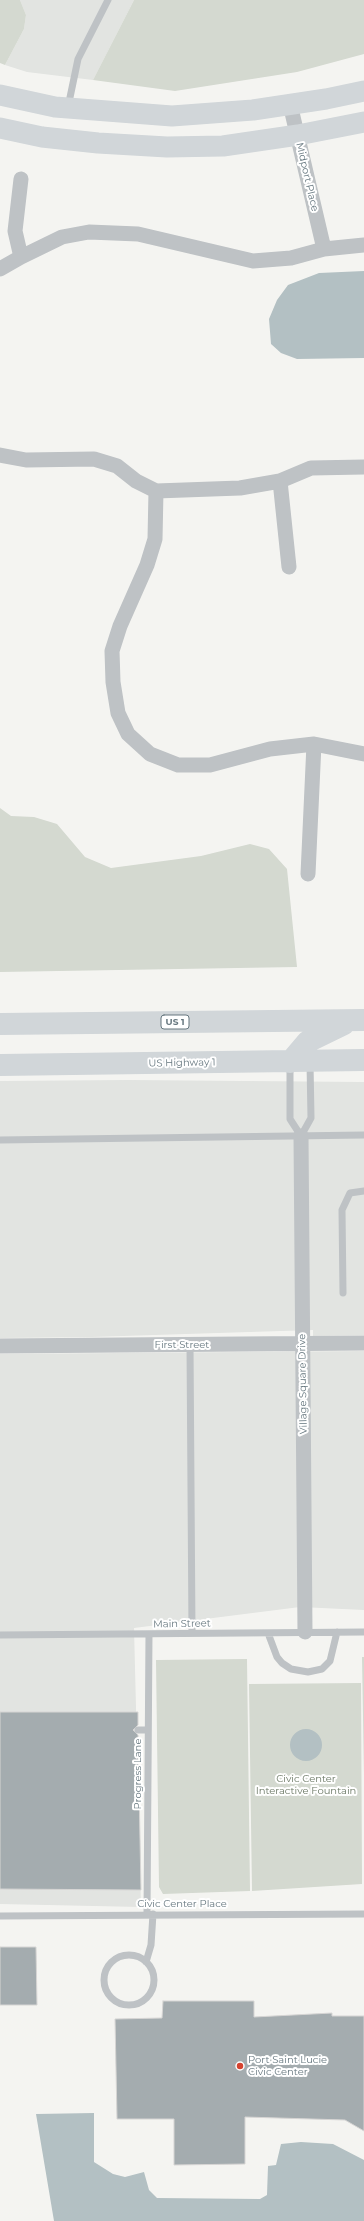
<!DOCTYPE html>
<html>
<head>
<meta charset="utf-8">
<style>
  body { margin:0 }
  canvas { display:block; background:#f4f4f1 }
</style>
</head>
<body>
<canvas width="364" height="2221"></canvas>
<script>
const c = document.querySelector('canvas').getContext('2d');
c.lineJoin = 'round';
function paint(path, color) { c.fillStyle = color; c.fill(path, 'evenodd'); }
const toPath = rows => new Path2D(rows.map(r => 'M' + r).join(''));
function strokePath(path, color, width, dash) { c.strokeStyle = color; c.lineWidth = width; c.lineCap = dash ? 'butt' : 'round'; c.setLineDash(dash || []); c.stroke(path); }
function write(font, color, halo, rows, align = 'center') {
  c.font = font + ' Montserrat,sans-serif'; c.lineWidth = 4; c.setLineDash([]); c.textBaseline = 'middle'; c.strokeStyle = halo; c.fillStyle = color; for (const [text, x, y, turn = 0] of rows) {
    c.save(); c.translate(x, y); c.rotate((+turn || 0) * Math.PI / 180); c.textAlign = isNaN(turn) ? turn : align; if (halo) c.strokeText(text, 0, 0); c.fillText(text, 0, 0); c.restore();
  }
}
paint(toPath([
  [20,0,134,0,93,80,27,72,5,65,24,29,26,15],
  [128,1080,364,1082,364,1335,313,1336,313,1330,91,1337,0,1338,0,1081],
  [364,1351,364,1610,300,1607,134,1628,141,1907,0,1904,0,1354]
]), '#e2e4e1');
paint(toPath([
  [0,0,20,0,26,15,24,29,5,65,0,63],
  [134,0,364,0,364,54,297,72,175,91,93,80],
  [0,808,11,816,34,817,57,824,85,857,111,868,201,856,250,844,269,849,287,869,297,967,0,972],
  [362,1657,364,1657,364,1776],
  [247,1659,250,1891,163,1894,159,1887,156,1660],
  [361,1683,362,1884,252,1891,249,1684]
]), '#d4d9d0');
paint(toPath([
  [364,271,364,358,297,359,281,353,271,344,269,319,277,300,288,285,319,273],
  '290 1745a16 16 0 1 1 32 0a16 16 0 1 1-32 0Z',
  [94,2113,94,2162,113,2174,125,2177,144,2172,149,2190,157,2198,260,2199,267,2195,268,2166,276,2165,281,2144,301,2142,333,2144,364,2160,364,2221,54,2221,36,2114]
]), '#b3c0c3');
const building = toPath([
  [0,1712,138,1712,138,1725,133,1730,138,1735,141,1890,0,1889,0,1712],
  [0,1947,36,1947,37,2005,0,2005,0,1947],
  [163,2001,254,2001,254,2017,332,2013,332,2016,364,2016,364,2131,345,2120,245,2117,245,2164,174,2165,174,2119,117,2119,115,2019,162,2018,163,2001]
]);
paint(building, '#a4acaf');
strokePath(building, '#d6d5d4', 1);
strokePath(toPath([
  [68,107,78,59,108,0],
  [290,1063,290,1119,301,1136],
  [301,1136,311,1118,310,1063],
  [0,1140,364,1135],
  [343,1293,342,1210,350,1193,364,1191],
  [190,1345,192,1633],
  [268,1633,277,1657,282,1663,291,1669,308,1672,322,1669,330,1661,337,1632],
  [0,1635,364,1632],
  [138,1730,148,1730],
  [147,1914,149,1634],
  [0,1916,364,1914],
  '104 1980a25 25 0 1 1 50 0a25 25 0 1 1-50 0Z',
  [146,1962,151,1945,153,1914]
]), '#bec2c5', 7);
strokePath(toPath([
  [290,104,324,249],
  [21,257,15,231,21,179],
  [0,269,21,257,62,237,89,232,138,234,253,261,291,258,324,249,364,245],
  [0,455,26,460,94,459,117,466,136,481,156,491,240,488,280,481,311,468,364,467],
  [280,481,289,567],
  [156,491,155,539,147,565,120,626,112,651,113,682,118,713,128,734,150,754,178,765,210,765,270,749,314,744,364,754],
  [308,874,314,744],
  [301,1136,305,1632],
  [0,1346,364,1343]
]), '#bec2c5', 15);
strokePath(toPath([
  [0,95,55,107,172,116,253,110,326,99,364,91],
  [0,128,42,137,98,143,167,147,223,146,298,135,364,122]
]), '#d1d6d9', 21);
strokePath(toPath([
  [0,1024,364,1020],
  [290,1062,307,1042,344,1024],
  [0,1065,364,1060]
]), '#d1d6d9', 22);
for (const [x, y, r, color] of [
  [240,2066,4,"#d54330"]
]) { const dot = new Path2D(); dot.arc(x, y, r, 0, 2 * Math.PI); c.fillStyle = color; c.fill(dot); strokePath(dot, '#fff', 1.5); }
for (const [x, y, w] of [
  [175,1022,28]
]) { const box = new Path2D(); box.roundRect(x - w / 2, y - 7, w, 14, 3); c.fillStyle = '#fff'; c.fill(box); strokePath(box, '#66777f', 1); }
write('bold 9px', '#66777f', null, [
  ["US 1",175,1022]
]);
write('10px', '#66777f', '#fff', [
  ["Midport Place",307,177,77],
  ["US Highway 1",182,1063,-1],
  ["First Street",182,1345],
  ["Village Square Drive",303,1384,-91],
  ["Main Street",182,1624,-1],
  ["Progress Lane",138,1774,-90],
  ["Civic Center Place",182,1904]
]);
write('10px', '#6a7764', '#fff', [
  ["Civic Center",306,1779],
  ["Interactive Fountain",306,1791]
]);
write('10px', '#66777f', '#fff', [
  ["Port Saint Lucie",248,2060],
  ["Civic Center",248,2072]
], 'left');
</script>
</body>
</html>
